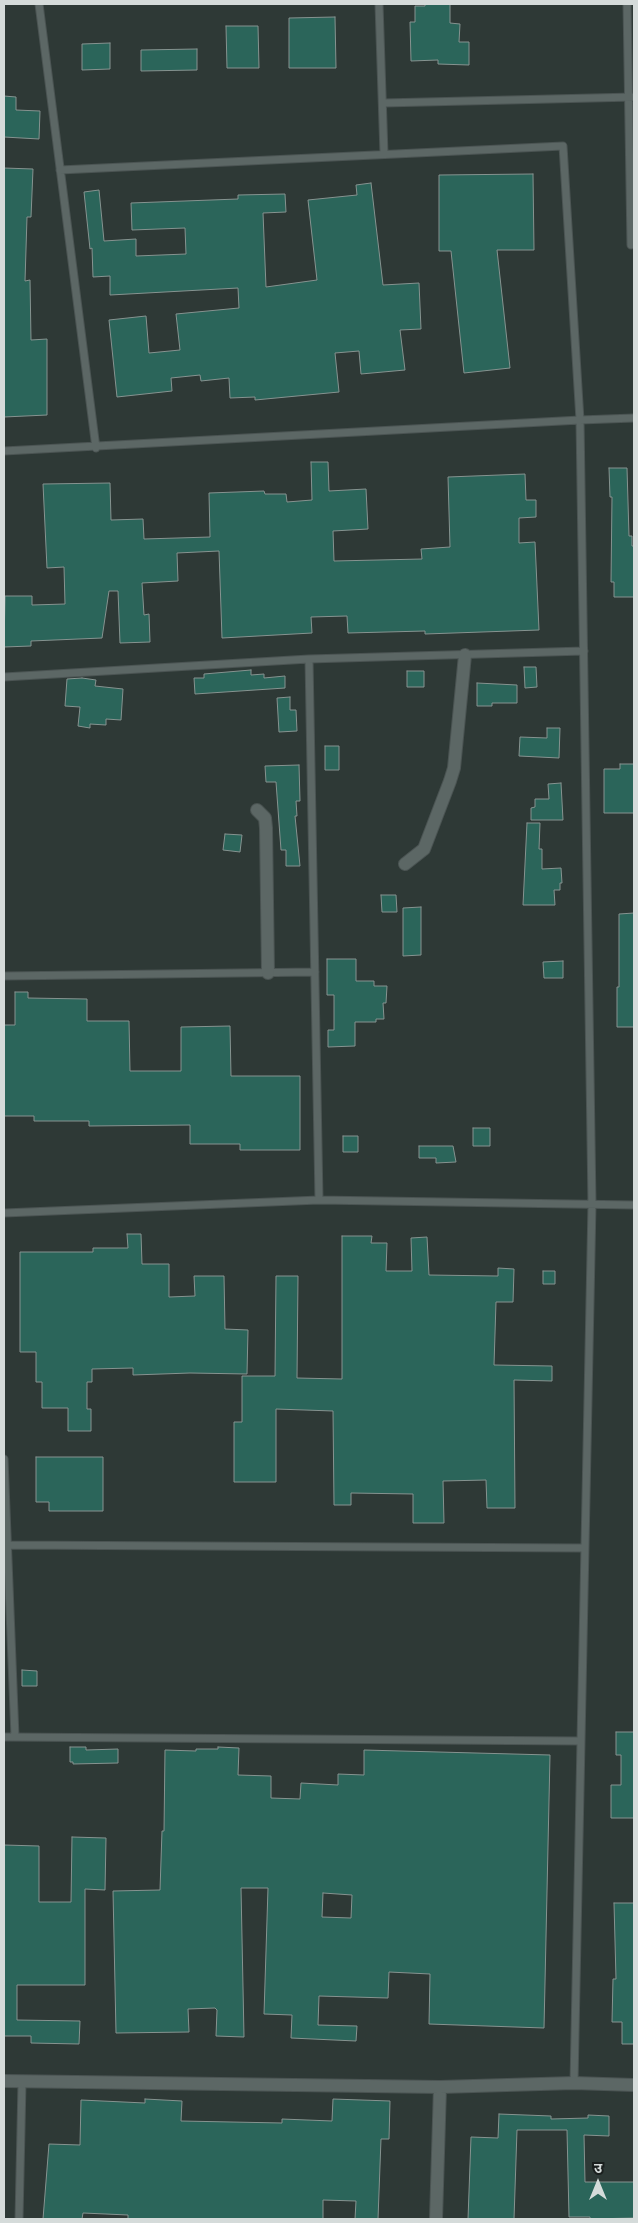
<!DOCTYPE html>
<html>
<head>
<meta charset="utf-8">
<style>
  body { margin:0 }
  #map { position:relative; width:638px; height:2223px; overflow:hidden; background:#2e3936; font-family:"Playfair Display","Noto Sans Devanagari",serif }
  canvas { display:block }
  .frame { position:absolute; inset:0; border:5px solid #d5dbda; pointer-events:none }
  .north { position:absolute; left:573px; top:2158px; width:50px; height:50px; -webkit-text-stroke:4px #1a1f1e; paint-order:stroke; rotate:0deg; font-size:14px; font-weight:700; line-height:20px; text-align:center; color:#d5dbda }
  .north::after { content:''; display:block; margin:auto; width:18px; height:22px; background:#d5dbda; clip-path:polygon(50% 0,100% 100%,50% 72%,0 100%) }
</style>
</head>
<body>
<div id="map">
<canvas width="638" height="2223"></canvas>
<div class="frame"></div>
<div class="north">उ</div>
</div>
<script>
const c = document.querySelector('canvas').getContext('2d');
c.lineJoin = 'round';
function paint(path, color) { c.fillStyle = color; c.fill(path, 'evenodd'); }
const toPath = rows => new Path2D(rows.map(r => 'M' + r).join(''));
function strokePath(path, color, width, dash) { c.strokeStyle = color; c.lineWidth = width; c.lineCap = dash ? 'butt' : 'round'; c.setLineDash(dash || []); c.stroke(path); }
const building = toPath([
  [425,4,450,4,450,23,460,24,459,42,469,42,469,65,438,64,438,60,411,61,410,22,415,22,415,6,425,6,425,4],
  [335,17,336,68,289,68,289,18,335,17],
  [226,26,258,26,259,68,227,68,226,26],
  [110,43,110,69,82,70,82,44,110,43],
  [197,49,197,70,141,71,141,50,197,49],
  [4,96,16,97,16,110,40,111,39,139,4,137,4,96],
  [4,168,33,169,31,217,27,217,25,281,30,280,31,340,47,339,47,415,4,417,4,168],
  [533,174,534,250,497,250,510,368,464,373,451,251,439,251,439,175,533,174],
  [371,183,383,285,419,283,421,329,400,330,405,370,361,374,359,351,335,353,339,392,255,400,255,397,230,398,229,378,201,381,200,375,171,378,172,391,117,397,109,320,146,316,149,353,180,350,176,314,239,308,238,288,110,295,110,276,93,277,92,248,90,249,84,192,99,190,104,241,136,239,136,256,186,254,185,228,132,230,131,203,238,199,238,195,285,194,286,212,263,213,266,287,317,280,308,200,357,195,356,185,371,183],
  [311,462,328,462,329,491,366,489,368,529,333,531,334,561,422,559,421,549,450,547,448,477,525,474,526,500,536,500,536,517,519,518,519,543,535,542,539,630,425,634,425,631,348,633,347,616,311,617,312,633,222,638,219,551,177,553,178,581,142,583,144,615,149,614,150,642,120,643,118,591,109,591,102,638,31,641,31,646,4,647,5,596,32,596,32,605,65,604,64,567,47,568,43,484,110,483,111,520,143,519,144,539,210,537,209,493,264,491,265,494,286,494,287,502,312,500,311,462],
  [609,468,627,468,629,536,632,536,632,546,634,546,634,597,614,597,614,582,611,582,612,497,610,497,609,468],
  [524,667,536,667,537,687,525,688,524,667],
  [251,670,251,675,264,674,264,678,285,676,285,688,195,694,194,678,204,678,204,674,251,670],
  [407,671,424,671,424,687,407,687,407,671],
  [82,678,96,680,95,686,123,689,121,720,106,719,106,725,90,724,90,728,78,726,80,707,65,706,67,679,82,678],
  [477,683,517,685,517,703,492,703,492,706,477,706,477,683],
  [290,697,290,710,296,710,297,731,279,732,277,698,290,697],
  [547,728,560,728,559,758,519,756,520,737,547,738,547,728],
  [325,746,339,746,339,770,325,770,325,746],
  [620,764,634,764,634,813,604,813,604,769,620,769,620,764],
  [299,765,300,801,296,801,297,816,295,816,300,866,286,866,286,850,281,850,276,782,266,782,265,766,299,765],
  [561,783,563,820,531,820,531,808,535,807,535,799,549,799,548,784,561,783],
  [527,823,540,823,539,849,542,849,542,869,561,868,562,883,560,883,560,890,554,890,555,905,523,905,527,823],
  [225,834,242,835,240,852,223,850,225,834],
  [381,895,396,895,397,912,382,912,381,895],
  [421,907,421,955,403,956,403,908,421,907],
  [634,913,634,1027,617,1027,617,987,619,987,619,914,634,913],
  [327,959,356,959,356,981,374,981,374,986,387,986,386,1003,383,1003,384,1019,376,1019,376,1022,355,1022,355,1046,328,1047,328,1030,334,1030,334,995,327,995,327,959],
  [563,961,563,978,544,978,543,962,563,961],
  [15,992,28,992,28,998,87,999,87,1021,129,1021,130,1071,181,1071,181,1027,230,1026,231,1076,300,1076,300,1150,240,1150,240,1144,190,1144,190,1125,89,1126,89,1121,34,1121,34,1116,4,1116,4,1025,15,1025,15,992],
  [473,1128,490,1128,490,1146,473,1146,473,1128],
  [343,1136,358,1136,358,1152,343,1152,343,1136],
  [419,1146,453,1146,456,1162,436,1163,436,1158,419,1158,419,1146],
  [127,1234,141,1234,142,1264,169,1264,169,1297,195,1296,194,1276,224,1276,225,1329,248,1330,247,1374,190,1373,133,1375,133,1368,92,1369,92,1382,87,1382,87,1409,91,1409,91,1431,68,1431,68,1408,42,1408,42,1382,36,1382,36,1352,20,1352,20,1252,93,1252,93,1248,128,1248,127,1234],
  [342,1236,372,1236,371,1243,387,1243,386,1271,412,1271,411,1238,427,1237,429,1275,498,1276,498,1268,514,1269,513,1302,496,1302,494,1365,552,1366,552,1381,514,1380,515,1508,487,1508,486,1480,443,1481,444,1523,413,1523,413,1494,351,1493,351,1505,334,1505,333,1411,276,1409,276,1482,234,1482,234,1422,242,1422,242,1376,275,1376,276,1276,298,1276,297,1378,342,1379,342,1236],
  [543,1271,555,1271,555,1284,543,1284,543,1271],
  [36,1457,103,1457,103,1511,49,1511,49,1502,36,1502,36,1457],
  [22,1670,37,1671,37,1686,22,1686,22,1670],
  [616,1732,634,1732,634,1818,611,1818,611,1785,621,1785,621,1755,616,1755,616,1732],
  [70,1747,86,1747,86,1750,118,1749,118,1763,73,1764,73,1762,70,1762,70,1747],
  [218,1747,239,1748,238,1775,271,1776,271,1798,300,1799,301,1783,338,1785,338,1774,364,1775,364,1750,550,1755,544,2028,429,2024,430,1974,389,1972,388,1998,319,1996,318,2025,357,2026,356,2041,291,2038,292,2015,264,2014,268,1888,241,1888,244,2037,216,2036,217,2010,215,2008,188,2009,189,2032,116,2033,113,1891,160,1890,162,1831,164,1831,165,1750,196,1751,196,1749,218,1749,218,1747],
  [323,1893,352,1895,351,1918,322,1917,323,1893],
  [72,1837,106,1838,105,1890,85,1889,85,1985,17,1985,17,2020,80,2021,79,2044,31,2043,31,2036,4,2036,4,1845,39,1846,39,1902,71,1902,72,1837],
  [614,1903,634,1903,634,2044,622,2044,622,2022,612,2022,613,1979,616,1979,614,1903],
  [145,2099,182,2101,181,2121,282,2123,282,2119,332,2121,333,2099,390,2101,389,2139,381,2139,378,2219,355,2219,356,2201,323,2200,323,2219,128,2219,128,2215,83,2213,82,2219,43,2219,49,2144,80,2145,81,2100,145,2103,145,2099],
  [499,2114,551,2116,551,2119,588,2118,588,2115,609,2116,609,2136,584,2135,585,2182,634,2182,634,2218,590,2219,590,2217,569,2217,567,2130,517,2130,514,2219,468,2219,471,2137,498,2138,499,2114]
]);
paint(building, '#2b655a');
strokePath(building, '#869390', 1);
const lane = toPath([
  [39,4,96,448],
  [379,4,384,154],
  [627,4,631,245],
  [383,103,634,97],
  [60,170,563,146,580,420,592,1204,574,2083],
  [4,451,580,420,634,418],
  [309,659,319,1200],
  [4,677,309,659,584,651],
  [4,976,315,972],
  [4,1213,319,1200,634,1205],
  [4,1459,15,1737],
  [7,1545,585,1548],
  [4,1737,581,1741],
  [19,2219,22,2083]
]);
const street = toPath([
  [257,810,265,818,266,828,268,973],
  [405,864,424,849,450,781,454,768,465,655],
  [4,2081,440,2087,574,2083,634,2085],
  [436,2219,440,2087]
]);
strokePath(lane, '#4b5453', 9);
strokePath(street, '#4b5453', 14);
strokePath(lane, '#5c6765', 7);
strokePath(street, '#5c6765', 12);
</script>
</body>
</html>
